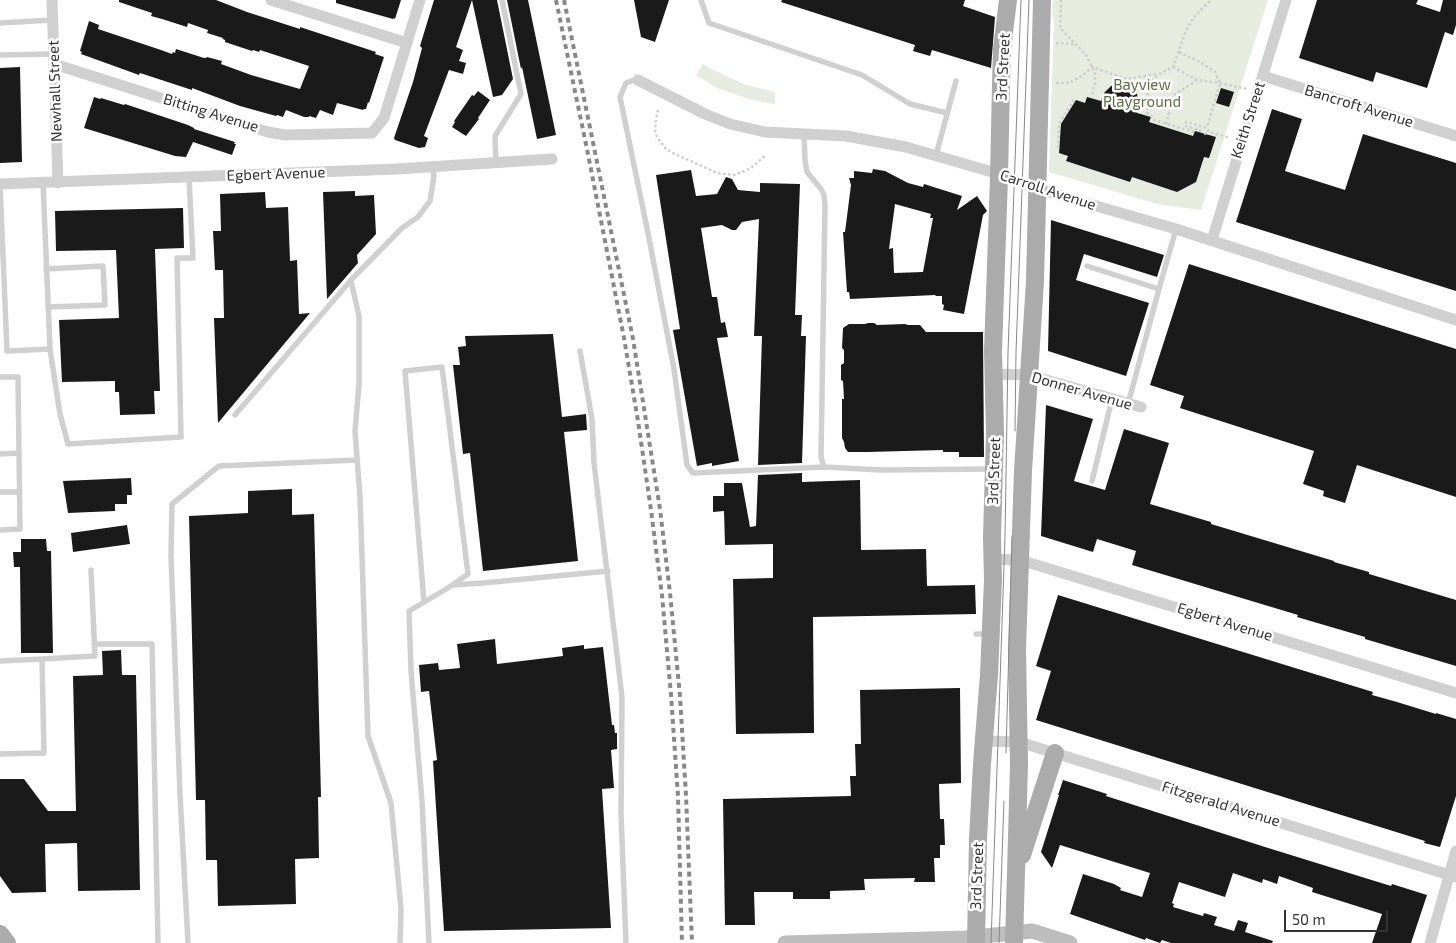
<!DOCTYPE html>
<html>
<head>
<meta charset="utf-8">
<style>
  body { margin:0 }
  #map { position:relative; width:1456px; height:943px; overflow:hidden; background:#fff; font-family:"Exo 2",sans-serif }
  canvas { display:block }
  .scale { position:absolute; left:1284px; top:910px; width:104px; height:22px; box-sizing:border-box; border:2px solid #333; border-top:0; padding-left:6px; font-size:15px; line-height:18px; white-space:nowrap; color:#333; -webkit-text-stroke:4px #fff; paint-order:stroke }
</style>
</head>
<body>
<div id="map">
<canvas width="1456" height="943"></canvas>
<div class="scale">50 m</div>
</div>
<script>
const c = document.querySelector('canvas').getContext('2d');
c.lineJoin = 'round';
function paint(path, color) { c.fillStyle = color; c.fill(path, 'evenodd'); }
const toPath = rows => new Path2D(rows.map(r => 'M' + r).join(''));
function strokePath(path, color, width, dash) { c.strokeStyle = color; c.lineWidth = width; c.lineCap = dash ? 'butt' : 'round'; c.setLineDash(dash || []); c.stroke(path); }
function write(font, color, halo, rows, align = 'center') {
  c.font = font + ' "Exo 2",sans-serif'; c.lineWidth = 5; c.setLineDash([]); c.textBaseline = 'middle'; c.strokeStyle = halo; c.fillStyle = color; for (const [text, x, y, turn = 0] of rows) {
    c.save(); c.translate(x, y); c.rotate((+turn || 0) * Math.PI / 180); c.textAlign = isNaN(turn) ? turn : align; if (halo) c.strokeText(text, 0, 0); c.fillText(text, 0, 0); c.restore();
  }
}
paint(toPath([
  [1053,0,1268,0,1201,210,1157,204,1049,172,1054,21,1052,16],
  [703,64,711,69,746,85,775,92,775,104,752,100,717,88,696,75]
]), '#e6ecdf');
paint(toPath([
  [119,0,216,0,247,12,300,29,300,27,376,52,375,54,384,57,369,103,368,102,366,109,364,109,363,110,337,103,333,115,320,110,316,118,309,116,309,117,304,117,286,110,283,117,277,115,276,116,240,106,192,88,192,90,140,73,139,75,81,54,82,52,80,51,89,21,99,25,98,29,161,50,172,54,173,52,175,53,176,49,204,58,206,58,207,57,222,61,221,64,251,75,300,89,309,66,260,50,259,52,253,50,252,51,225,42,225,40,223,39,223,38,207,33,208,30,188,23,187,27,162,19,151,16,152,13,119,2],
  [336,0,401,0,395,19,394,18,393,19,336,3],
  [434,0,472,0,456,47,463,50,459,61,466,63,463,74,449,70,424,136,428,138,425,147,419,148,395,140,394,138,413,82,422,48,420,46],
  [472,0,497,0,513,79,502,95,493,97],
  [507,0,528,0,556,135,537,139,522,67,521,69],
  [634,0,669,0,655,42,641,37],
  [782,0,965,0,963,6,995,17,991,68,932,50,930,56,913,51,915,45,781,2],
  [1317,0,1418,0,1416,4,1440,12,1443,0,1456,0,1456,25,1453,35,1445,32,1427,88,1376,72,1373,82,1299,58],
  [20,67,22,162,0,163,0,68],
  [1121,83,1130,87,1137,94,1139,104,1137,113,1151,117,1149,122,1193,136,1195,131,1216,137,1209,158,1204,157,1196,182,1177,192,1132,177,1130,182,1066,161,1068,156,1059,153,1061,124,1076,100,1085,103,1087,97,1101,101,1104,93,1111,86],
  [1221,88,1234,92,1229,107,1216,103],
  [478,91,490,100,478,118,479,119,466,136,452,127,455,122,454,121,472,95,474,96],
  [94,97,100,99,101,98,124,105,125,104,188,125,194,128,194,129,235,142,234,144,236,144,232,155,193,142,186,157,175,156,84,128],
  [1272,109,1302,119,1285,171,1345,190,1363,134,1456,163,1456,291,1236,222],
  [873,169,885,171,908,183,923,187,924,184,962,196,957,210,977,196,987,211,983,215,964,314,943,310,944,305,942,304,942,296,936,296,935,295,850,299,849,292,847,292,843,232,845,232,851,185,849,178,854,178,854,171,872,173],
  [895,204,931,214,930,218,933,218,923,272,894,273,893,248,889,249],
  [691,170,696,196,717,194,726,177,732,179,738,190,760,192,760,183,800,184,795,315,802,315,801,336,806,336,802,463,758,465,762,336,754,336,759,219,742,222,736,230,732,230,722,225,701,228,712,297,717,297,721,323,725,322,728,337,717,338,739,461,712,466,712,463,697,466,673,330,680,329,656,175],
  [355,191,355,196,374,195,376,234,357,255,358,263,327,299,323,192],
  [265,192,266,208,288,207,290,261,297,260,299,314,310,313,218,423,214,318,224,318,223,270,215,270,213,231,221,231,220,194],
  [183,208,184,248,155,249,160,391,154,391,155,414,120,415,119,392,115,392,115,381,62,382,59,320,119,318,116,250,56,251,55,211],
  [1051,220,1164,255,1157,277,1084,254,1076,280,1149,303,1126,376,1048,351],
  [1189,264,1456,349,1456,497,1357,465,1345,503,1323,496,1324,491,1303,484,1314,451,1180,408,1184,396,1150,385],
  [868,323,874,323,877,325,905,324,908,325,920,325,926,332,983,332,984,457,959,457,959,452,943,452,943,450,867,452,848,452,845,448,844,442,842,438,842,399,844,399,843,381,841,380,841,365,844,363,844,350,842,348,843,328,849,324,865,324],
  [553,334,562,417,586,414,587,430,564,432,578,561,483,571,470,453,463,454,453,365,460,365,458,347,466,346,465,336],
  [1046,405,1093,419,1074,481,1105,490,1124,429,1169,443,1150,504,1211,522,1211,524,1334,561,1334,562,1369,572,1369,574,1456,600,1456,666,1365,639,1365,637,1297,617,1298,615,1132,565,1136,551,1097,539,1093,552,1041,536],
  [802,473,802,482,860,480,861,550,926,549,927,586,975,585,976,614,813,617,814,733,736,734,733,579,773,578,773,544,725,545,724,511,713,512,713,496,724,496,724,483,742,483,750,527,756,526,758,475],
  [131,478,132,495,127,495,127,504,115,504,115,511,68,513,63,481],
  [292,489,292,515,314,514,321,797,318,797,319,858,295,859,296,904,218,906,217,860,206,860,205,800,196,800,189,516,248,513,248,491],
  [127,525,130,544,73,552,71,533],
  [21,539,46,539,47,551,51,551,53,653,21,653,20,567,14,567,13,552,21,552],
  [1058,595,1373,692,1372,695,1397,702,1436,714,1436,713,1456,719,1456,796,1440,847,1424,843,1425,841,1036,720,1051,671,1036,666],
  [495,639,497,664,563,656,562,648,584,645,584,649,603,647,612,725,614,725,615,733,617,733,617,749,611,750,614,788,602,789,611,928,444,931,433,761,437,760,429,691,421,692,419,665,438,663,439,670,460,668,457,644],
  [121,650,122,675,136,675,140,890,78,891,77,843,45,844,46,892,12,893,0,876,0,779,24,779,48,811,76,811,73,676,103,675,102,651],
  [960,688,961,783,939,784,940,819,944,819,945,845,940,845,940,858,934,858,935,882,914,882,915,878,864,879,865,890,830,891,830,899,793,899,793,892,754,892,755,925,725,925,723,799,851,796,850,776,856,776,855,744,861,744,860,690],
  [1063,780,1107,794,1106,796,1265,847,1391,886,1392,884,1427,895,1411,943,1372,943,1382,914,1312,892,1313,888,1279,876,1277,884,1263,879,1262,883,1233,873,1225,897,1179,882,1172,903,1174,904,1173,907,1203,916,1204,913,1217,917,1214,925,1234,931,1238,920,1248,923,1245,932,1273,941,1272,943,1171,943,1162,940,1160,943,1146,938,1145,940,1070,914,1083,874,1114,884,1121,888,1120,890,1142,897,1150,873,1060,845,1052,868,1041,852,1059,795,1058,795]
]), '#1a1a1a');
strokePath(toPath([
  [1061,0,1060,28,1086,55,1092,67,1095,72,1095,83,1092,95],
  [1056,43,1073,44],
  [1179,52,1200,62,1215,72,1220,83,1207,128],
  [1173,67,1197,80,1220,83,1247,89],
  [1056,83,1069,83,1082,76,1092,67,1127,79,1157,74],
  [658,110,656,119,655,131,657,137,666,149,673,153,717,173,734,175,742,172,751,168,766,155],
  [1166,124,1174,95,1196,81],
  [1194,132,1154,120,1150,114,1147,113,1148,105,1147,96,1149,88,1152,81,1159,74,1173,67,1187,28,1195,16,1211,0],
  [1200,132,1200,130,1185,126,1186,122,1207,128,1209,132,1230,138],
  [1204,134,1209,132],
  [1058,148,1059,124,1074,100]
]), '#cdcdcd', 2.5, [2.5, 2.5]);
strokePath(toPath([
  [701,0,709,23,862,75,910,104,947,113],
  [0,23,52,20],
  [0,55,53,54],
  [638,80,634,80,626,83,620,97,648,233,674,369,687,465,693,473,824,467],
  [804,133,805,161,807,172,821,189,824,195,825,205,821,457,824,467,882,470,991,469],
  [936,155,956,81],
  [496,163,495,136,521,94,502,0],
  [0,184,7,351,50,349,43,183],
  [1087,266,1159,289,1176,229],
  [46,269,103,266,105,305,48,307],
  [351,281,359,316,359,384,355,431,360,497,368,736,391,803,401,909,400,943],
  [50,349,60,414,68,444,181,437,177,258,193,258,189,177],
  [580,351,592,419,594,463,622,697,621,814,626,943],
  [0,377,18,377,20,529,0,530],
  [1128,404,1159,289],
  [235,415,352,279,402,228,418,217,430,201,434,176,432,167],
  [0,454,19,453],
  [1092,481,1112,399],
  [0,492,19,492],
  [453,585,483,583,608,571],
  [424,602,405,371,442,367,468,574,448,588,409,611,411,671,422,801,429,943],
  [976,634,988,634],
  [94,644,152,644,158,943],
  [42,659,95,656,91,570],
  [0,661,42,659,44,753,0,754],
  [188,943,180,794,171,556,172,504,219,466,357,460]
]), '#d0d0d0', 5.5);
strokePath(toPath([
  [52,0,58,183],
  [271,0,407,43],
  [54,64,268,132,285,135,372,133,384,118,420,0],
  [1263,76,1456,136],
  [638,80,705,114,730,124,765,132,846,136,906,147,999,174,1048,192,1176,229,1456,320],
  [0,184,397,169,552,159],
  [1212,240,1286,0],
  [994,374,1029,375,1141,407],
  [992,559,1020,560,1456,693],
  [984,741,1019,742,1456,877],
  [1430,943,1456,851]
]), '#d0d0d0', 11);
strokePath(toPath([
  [785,943,966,938,1032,931,1070,943]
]), '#bdbdbd', 15);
strokePath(toPath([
  [1022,855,1055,753],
  [0,934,7,943],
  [976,943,978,839,982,764,989,675,993,580,992,537,995,433,993,351,999,178,1001,84,1002,49,1008,0],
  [1014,943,1019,765,1017,649,1023,471,1035,281,1042,0]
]), '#ababab', 18);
strokePath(toPath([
  [1015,431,1016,352,1029,0],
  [1006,753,1012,536],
  [991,943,1005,537,1008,352,1021,0],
  [999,943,1004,801]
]), '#888', 1);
strokePath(toPath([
  [556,0,587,149,624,338,638,421,651,510,662,595,671,695,678,796,682,943],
  [564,0,633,339,660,509,670,593,680,696,686,796,692,943]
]), '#888', 4, [5, 4]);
write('15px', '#333', '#fff', [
  ["3rd Street",1003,67,-87],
  ["Newhall Street",55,91,-92],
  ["Bancroft Avenue",1359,106,17],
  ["Bitting Avenue",211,113,17],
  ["Keith Street",1248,120,-72],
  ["Egbert Avenue",276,174,-2],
  ["Carroll Avenue",1048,190,18],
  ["Donner Avenue",1082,391,16],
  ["3rd Street",994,471,-88],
  ["Egbert Avenue",1225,622,17],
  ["Fitzgerald Avenue",1221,804,17],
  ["3rd Street",977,876,-88]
]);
write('15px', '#56703f', '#fff', [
  ["Bayview",1142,85],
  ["Playground",1142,102]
]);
</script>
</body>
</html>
